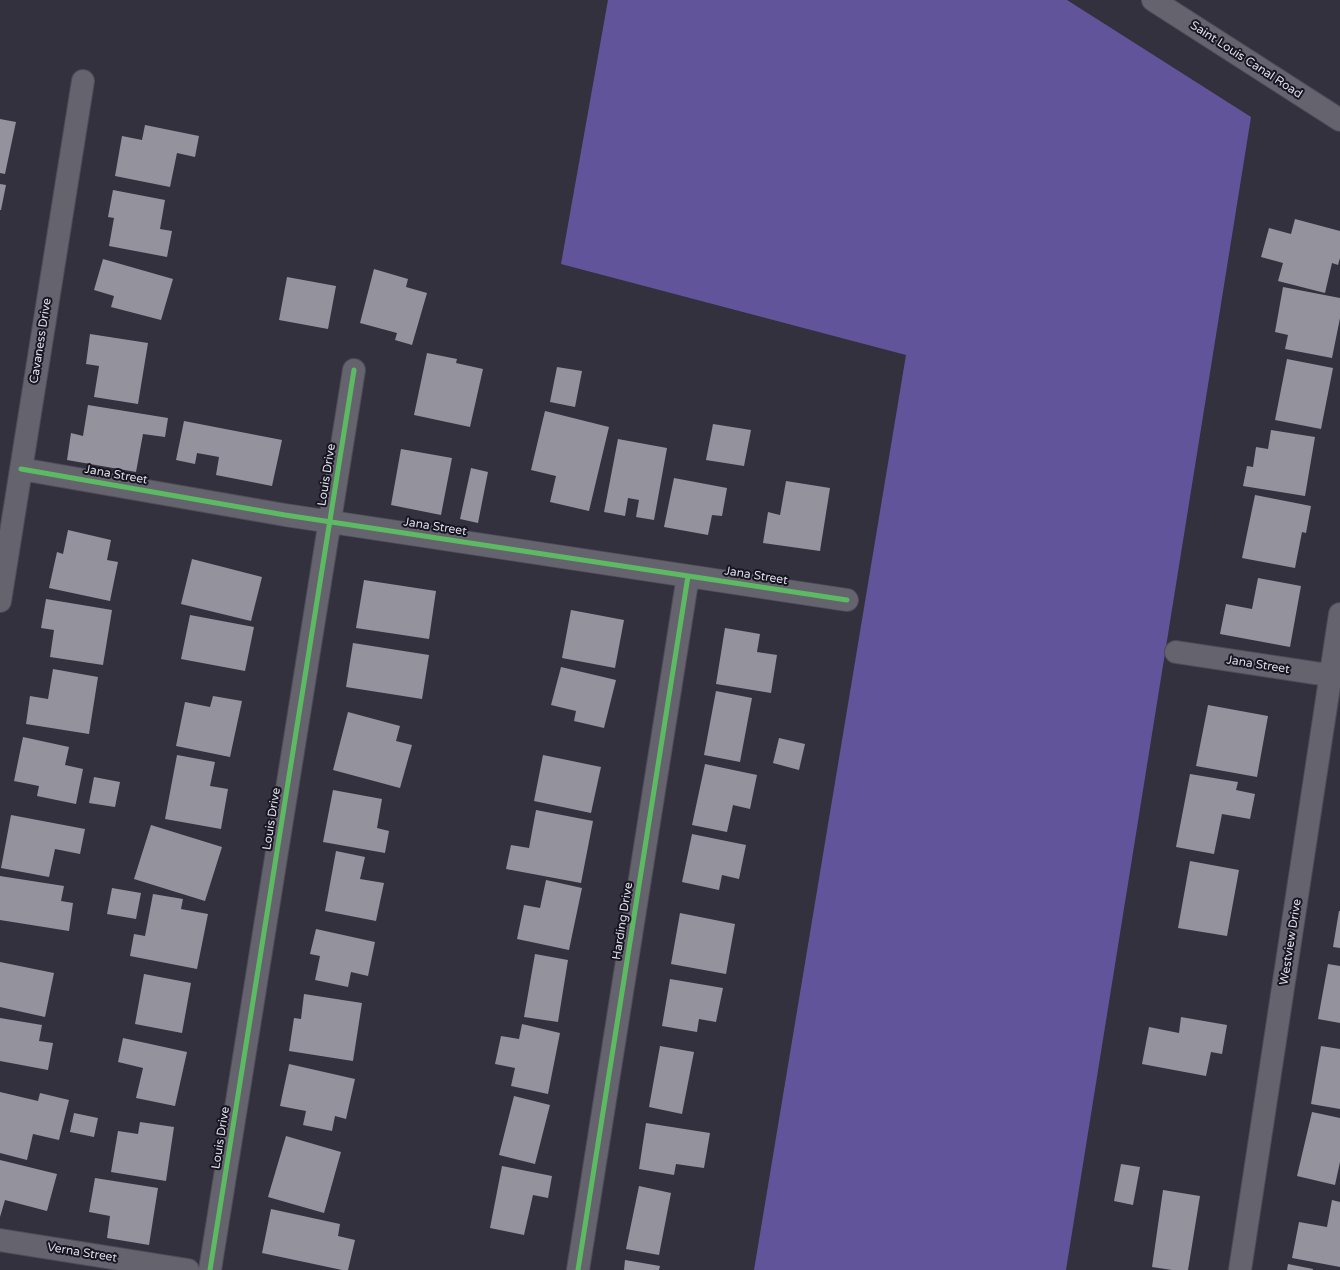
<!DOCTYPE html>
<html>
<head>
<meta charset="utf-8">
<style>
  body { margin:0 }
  canvas { display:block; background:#32313d }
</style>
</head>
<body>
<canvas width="1340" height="1270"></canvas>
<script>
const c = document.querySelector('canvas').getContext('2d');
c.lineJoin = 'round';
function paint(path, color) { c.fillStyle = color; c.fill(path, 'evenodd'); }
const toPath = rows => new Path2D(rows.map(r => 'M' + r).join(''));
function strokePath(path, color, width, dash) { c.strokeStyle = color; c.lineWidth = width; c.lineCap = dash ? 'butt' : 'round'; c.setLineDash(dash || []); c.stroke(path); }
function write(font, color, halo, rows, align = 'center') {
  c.font = font + ' "Varela Round",sans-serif'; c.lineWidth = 4; c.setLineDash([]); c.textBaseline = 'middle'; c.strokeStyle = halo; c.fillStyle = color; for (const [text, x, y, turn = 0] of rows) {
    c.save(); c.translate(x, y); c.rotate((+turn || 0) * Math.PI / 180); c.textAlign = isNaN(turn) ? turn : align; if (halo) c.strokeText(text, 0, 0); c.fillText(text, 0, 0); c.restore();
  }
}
paint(toPath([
  [608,0,1067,0,1251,117,1066,1270,754,1270,906,355,561,264]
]), '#62549a');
paint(toPath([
  [0,119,16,122,5,174,0,173],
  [145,125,199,136,195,157,177,153,170,187,115,176,122,136,142,140],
  [0,184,6,185,1,210,0,210],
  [113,190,165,200,160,229,172,231,167,257,109,246,114,218,108,217],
  [1295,219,1340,231,1340,258,1338,265,1332,263,1325,293,1278,281,1283,263,1261,257,1269,228,1291,234],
  [103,259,173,279,161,320,111,307,114,296,94,290],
  [374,269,408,279,406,287,427,293,412,345,395,340,397,333,360,323],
  [287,277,336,286,328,329,279,320],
  [1283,287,1340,298,1340,318,1332,358,1285,349,1288,335,1275,332],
  [90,334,148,343,138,404,94,397,99,366,86,364],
  [427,353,457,359,456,363,483,369,470,427,414,415],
  [1287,359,1333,368,1321,429,1275,420],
  [557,367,582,371,575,407,550,402],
  [88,405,168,418,165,437,143,434,136,472,67,460,71,433,83,436],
  [545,411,609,427,589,511,550,502,556,476,531,470],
  [184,421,282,440,272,486,216,475,219,457,197,453,195,464,176,460],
  [713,424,751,430,744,466,706,460],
  [1271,430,1315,437,1305,496,1243,486,1247,466,1253,467,1256,447,1268,449],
  [618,439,667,448,654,520,636,517,639,500,628,498,625,516,604,512],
  [401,449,452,458,441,515,391,505],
  [471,468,488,472,478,523,460,519],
  [674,478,727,488,722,516,712,515,708,535,664,527],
  [786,481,830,488,820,551,763,543,768,512,780,515],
  [1255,495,1311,506,1306,533,1302,532,1295,568,1242,558],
  [68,530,111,540,107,560,118,562,110,601,49,588,57,552,63,554],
  [192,559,262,577,251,621,181,604],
  [1258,578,1301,586,1290,647,1220,634,1226,604,1252,609],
  [364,580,436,591,429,639,356,628],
  [46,599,112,610,103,665,50,657,54,630,41,628],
  [571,610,624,620,615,668,562,658],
  [190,615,254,627,245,671,181,659],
  [725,628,760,634,757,652,777,655,771,693,716,684],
  [353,643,429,655,422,699,346,687],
  [561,667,616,680,604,728,574,721,576,711,551,705],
  [53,669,98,677,89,734,26,724,30,696,48,699],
  [716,691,752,698,740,762,704,755],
  [213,696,242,701,230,757,176,746,185,702,210,707],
  [1208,705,1268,716,1257,777,1196,766],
  [348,712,400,726,396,741,412,745,400,788,333,770],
  [23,737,69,747,65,765,83,769,76,804,37,796,39,786,14,781],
  [779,738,805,744,799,770,773,763],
  [177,755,215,762,210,786,228,789,221,829,165,819],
  [543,755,601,767,591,813,534,801],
  [705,764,757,775,750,809,733,805,727,832,692,825],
  [1190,774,1238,782,1236,790,1255,794,1250,819,1222,814,1214,854,1176,847],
  [94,777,120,782,115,807,89,803],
  [333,790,382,799,377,828,389,831,385,853,323,842],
  [536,810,593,821,581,883,506,869,511,845,529,848],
  [11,815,85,829,80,854,55,849,49,877,1,868],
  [151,825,222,847,205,901,134,879],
  [692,834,746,845,739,879,722,875,719,890,682,882],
  [336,851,365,857,360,879,384,883,376,921,325,911],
  [1190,861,1239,870,1227,936,1178,928],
  [0,876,64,886,61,901,73,903,69,931,0,920],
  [546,880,582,888,569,950,517,939,524,905,540,908],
  [112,888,141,893,136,919,107,914],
  [153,894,183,899,181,909,208,914,197,969,130,956,134,934,145,936],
  [1339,911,1340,911,1340,948,1333,947],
  [680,913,735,924,726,974,671,964],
  [316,929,375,942,368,976,351,972,348,987,315,980,320,956,310,954],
  [535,954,568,960,558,1022,524,1017],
  [0,962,54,973,45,1017,0,1007],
  [1328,964,1340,966,1340,1023,1318,1019],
  [144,974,191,983,182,1033,135,1024],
  [670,979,723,988,716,1022,699,1019,697,1032,662,1026],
  [304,994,362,1003,353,1061,289,1051,294,1018,301,1019],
  [1181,1017,1227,1025,1222,1054,1211,1052,1206,1076,1142,1064,1149,1027,1179,1033],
  [0,1018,42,1025,39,1041,53,1043,48,1070,0,1061],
  [522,1024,560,1033,548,1094,511,1086,515,1068,495,1064,501,1036,519,1039],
  [123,1038,187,1052,175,1106,136,1098,143,1068,118,1062],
  [660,1046,694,1052,682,1114,649,1107],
  [1321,1046,1340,1049,1340,1109,1311,1104],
  [289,1064,355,1079,346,1119,335,1116,332,1131,303,1125,306,1111,280,1106],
  [0,1092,38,1101,40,1093,69,1100,59,1140,33,1134,27,1160,0,1153],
  [514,1096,550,1105,535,1164,499,1155],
  [1312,1112,1340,1118,1340,1162,1335,1185,1297,1176],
  [74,1113,98,1118,94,1137,70,1132],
  [140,1122,174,1127,166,1181,111,1172,118,1131,138,1134],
  [646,1123,710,1133,704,1168,676,1164,674,1175,639,1169],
  [286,1136,341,1152,324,1213,268,1197],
  [0,1160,57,1174,47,1211,5,1200,0,1217],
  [1121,1164,1140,1167,1133,1205,1114,1201],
  [502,1166,552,1176,548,1198,533,1195,524,1235,490,1228],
  [95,1178,158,1188,149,1245,107,1238,110,1216,89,1212],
  [639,1186,671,1193,659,1255,626,1249],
  [1163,1190,1200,1196,1188,1270,1172,1270,1152,1267],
  [1332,1200,1340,1202,1340,1267,1292,1258,1299,1222,1327,1227],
  [271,1209,340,1224,338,1236,355,1240,348,1270,342,1270,262,1253],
  [625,1260,660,1266,659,1270,624,1270],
  [1288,1264,1313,1269,1313,1270,1287,1270]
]), '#93929d');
const minor = toPath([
  [1153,0,1340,120],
  [21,469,285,515,847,600],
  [0,601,83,81],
  [1176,652,1340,677],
  [0,1240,188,1270],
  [210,1270,354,370],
  [578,1270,688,576],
  [1240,1270,1340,614]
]);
strokePath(minor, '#4e4c58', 24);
strokePath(minor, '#65636d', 22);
strokePath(toPath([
  [21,469,285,515,847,600],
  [210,1270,354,370],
  [578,1270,688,576]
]), '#5cba63', 5);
write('12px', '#dddceb', '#171620', [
  ["Saint Louis Canal Road",1246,60,33],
  ["Cavaness Drive",41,341,-81],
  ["Jana Street",116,475,10],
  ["Louis Drive",327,475,-81],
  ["Jana Street",435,527,9],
  ["Jana Street",756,576,9],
  ["Jana Street",1258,665,9],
  ["Louis Drive",272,819,-81],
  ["Harding Drive",623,921,-81],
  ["Westview Drive",1291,942,-81],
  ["Louis Drive",221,1138,-81],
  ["Verna Street",82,1253,9]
]);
</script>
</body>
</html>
